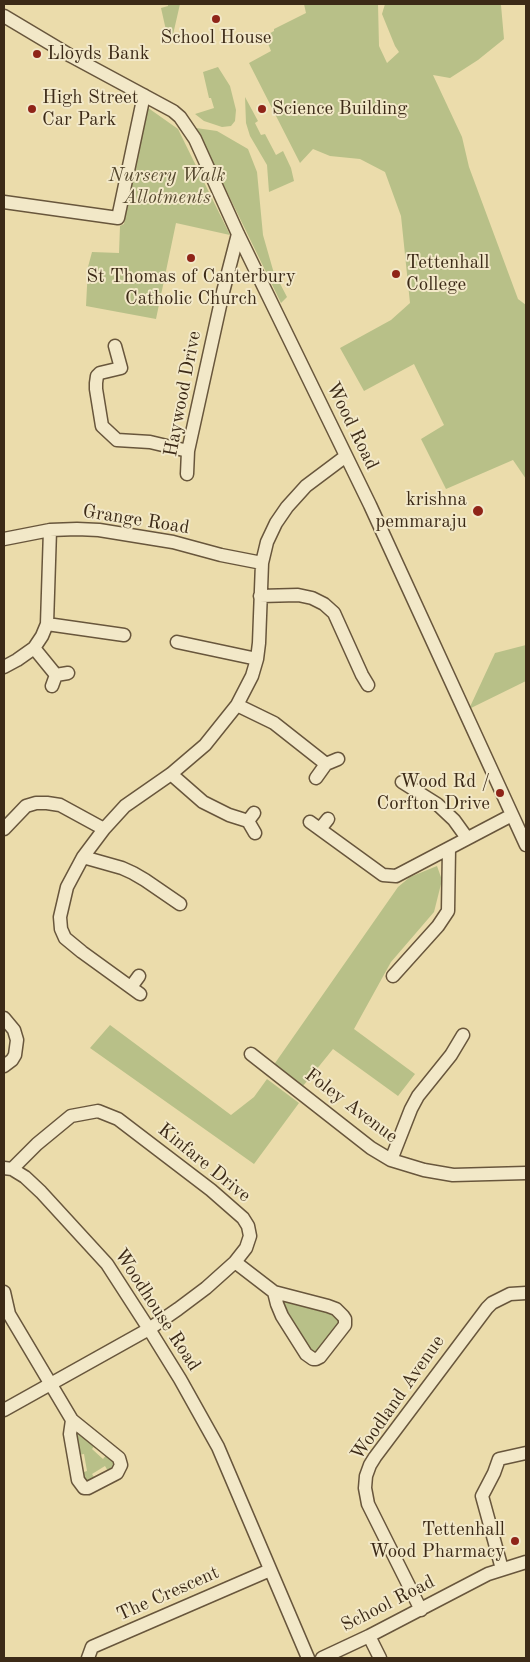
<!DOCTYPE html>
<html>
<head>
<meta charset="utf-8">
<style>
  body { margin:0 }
  #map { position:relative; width:530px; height:1662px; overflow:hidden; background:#ebdcab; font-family:"Old Standard TT",serif }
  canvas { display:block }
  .frame { position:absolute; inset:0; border:5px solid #3c2a17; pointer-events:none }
</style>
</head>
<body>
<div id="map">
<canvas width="530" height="1662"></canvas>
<div class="frame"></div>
</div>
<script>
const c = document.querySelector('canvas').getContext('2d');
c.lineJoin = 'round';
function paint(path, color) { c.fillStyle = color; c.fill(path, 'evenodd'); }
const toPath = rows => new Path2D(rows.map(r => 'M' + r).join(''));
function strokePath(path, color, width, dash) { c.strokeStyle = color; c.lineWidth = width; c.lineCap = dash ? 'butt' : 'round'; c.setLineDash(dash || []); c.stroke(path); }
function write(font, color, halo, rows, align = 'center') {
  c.font = font + ' "Old Standard TT",serif'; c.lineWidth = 4; c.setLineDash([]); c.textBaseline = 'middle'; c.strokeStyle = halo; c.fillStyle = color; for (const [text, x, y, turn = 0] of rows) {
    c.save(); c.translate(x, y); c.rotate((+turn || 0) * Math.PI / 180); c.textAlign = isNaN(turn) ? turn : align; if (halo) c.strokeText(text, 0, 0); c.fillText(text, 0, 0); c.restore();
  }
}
paint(toPath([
  [168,4,180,4,172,39,168,39,161,8,168,6],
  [304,4,378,4,379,46,387,63,399,52,395,46,382,14,385,4,500,4,501,5,504,39,478,60,450,78,433,75,462,137,469,167,518,299,526,305,526,479,513,460,446,489,421,439,444,425,414,364,364,391,340,348,391,320,410,303,401,216,385,172,360,159,330,156,313,149,300,163,249,63,271,51,265,36,274,31,274,29,306,13],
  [218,67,230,86,236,110,235,121,231,126,222,127,204,121,195,114,214,108,211,98,209,98,203,72],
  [245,97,258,121,255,123,261,135,265,134,276,155,283,151,291,168,294,181,269,192,267,165,250,136,246,123],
  [144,105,178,129,230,235,176,223,156,319,86,306,88,267,92,252,119,253,120,226,124,224],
  [196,128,217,131,248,149,257,172,263,235,273,270,287,297,281,303],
  [526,645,526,681,469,709,495,653],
  [437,866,442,880,434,912,391,962,354,1029,415,1074,398,1096,333,1049,303,1086,273,1066,398,887,410,877],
  [110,1025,231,1115,254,1097,267,1079,299,1103,254,1164,90,1048],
  [280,1300,325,1308,342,1320,319,1353,309,1352],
  [76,1428,96,1444,92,1449,103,1459,107,1454,116,1462,116,1467,109,1473,105,1466,92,1474,96,1480,87,1482,81,1473,87,1471,84,1454,78,1455,74,1431]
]), '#b8c088');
const minor = toPath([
  [4,16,71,56,173,111,180,117,195,139,238,234,370,505,526,845],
  [4,202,118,218,144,95],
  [115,346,121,368,100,373,97,376,96,383,96,389,102,426,117,440,150,442,188,451],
  [187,474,188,451,223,292,238,234],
  [4,539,50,530,77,529,99,530,173,542,221,555,262,563],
  [260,596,298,595,312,598,324,604,334,613,362,675,368,685],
  [47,624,124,635],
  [177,642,257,659],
  [34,648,56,675],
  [4,667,17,660,34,648,42,636,47,624,50,530],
  [52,686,56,675,68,673],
  [237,705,274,723,326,764],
  [171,774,203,802,229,815,248,821],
  [316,778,326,764,338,759],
  [402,782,437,804,454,820,467,838],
  [254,813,248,821,255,833],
  [310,822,383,875,396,876,512,815],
  [4,829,26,806,36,803,47,803,60,805,104,829],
  [320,829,328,819],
  [83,857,122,868,133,873,145,880,180,904],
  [393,976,438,926,448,911,449,849],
  [131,987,139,976],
  [140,994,82,952,65,938,61,929,60,917,67,887,83,857,104,829,125,806,171,774,205,745,237,705,252,676,257,659,259,643,262,563,267,542,276,523,287,507,306,486,346,456],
  [4,1018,14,1030,17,1040,15,1055,12,1060,4,1066],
  [251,1054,371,1148,391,1160,424,1170,453,1175,526,1173],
  [391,1160,411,1109,418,1096,451,1055,463,1035],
  [4,1168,12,1169,25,1177,41,1192,107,1264,149,1329,180,1379,218,1447,308,1658],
  [235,1262,274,1292,328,1306,336,1309,343,1316,345,1319,345,1325,320,1357,316,1359,313,1359,306,1354,282,1316,277,1304,274,1292],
  [4,1292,9,1314,72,1420,119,1458,121,1465,117,1473,88,1488,84,1488,78,1480,70,1434,72,1420],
  [4,1410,149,1329,178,1309,206,1288,235,1262,246,1248,250,1236,248,1226,243,1218,211,1190,118,1119,98,1111,71,1116,37,1144,12,1169],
  [502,1569,482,1496,494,1473,499,1459,526,1453],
  [421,1610,368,1504,365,1488,366,1476,370,1465,375,1457,487,1308,492,1303,510,1294,526,1293],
  [369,1636,380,1658],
  [88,1658,92,1647,270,1570],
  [322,1658,369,1636,488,1574,526,1562]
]);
strokePath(minor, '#68563c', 15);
strokePath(minor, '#f2e8c8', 12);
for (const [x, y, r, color] of [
  [216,19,5,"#8f2418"],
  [37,54,5,"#8f2418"],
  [32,109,5,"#8f2418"],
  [262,109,5,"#8f2418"],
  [191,258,5,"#8f2418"],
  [396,274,5,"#8f2418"],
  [478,511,6,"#8f2418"],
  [500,793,5,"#8f2418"],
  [515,1541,5,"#8f2418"]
]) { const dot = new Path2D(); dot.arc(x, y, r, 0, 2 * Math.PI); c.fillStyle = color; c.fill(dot); strokePath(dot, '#f2e8c8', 2); }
write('19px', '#3c2a17', '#f2e8c8', [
  ["School House",216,38,"center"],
  ["Lloyds Bank",47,54],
  ["High Street",42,98],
  ["Car Park",42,120],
  ["Science Building",272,109],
  ["Tettenhall",406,263],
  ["College",406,285],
  ["St Thomas of Canterbury",191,277,"center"],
  ["Catholic Church",191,299,"center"],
  ["krishna",467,500,"right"],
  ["pemmaraju",467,522,"right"],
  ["Wood Rd /",490,782,"right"],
  ["Corfton Drive",490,804,"right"],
  ["Tettenhall",505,1530,"right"],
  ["Wood Pharmacy",505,1552,"right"]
], 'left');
write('italic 19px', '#55482e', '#f2e8c8', [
  ["Nursery Walk",167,176],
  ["Allotments",167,198]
]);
write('19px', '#3c2a17', '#f2e8c8', [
  ["Haywood Drive",183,394,-79],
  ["Wood Road",352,426,64],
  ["Grange Road",136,520,9],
  ["Foley Avenue",351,1106,37],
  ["Kinfare Drive",204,1163,39],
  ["Woodhouse Road",157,1310,57],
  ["Woodland Avenue",398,1398,-55],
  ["The Crescent",168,1594,-24],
  ["School Road",388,1604,-27]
]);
</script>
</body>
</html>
